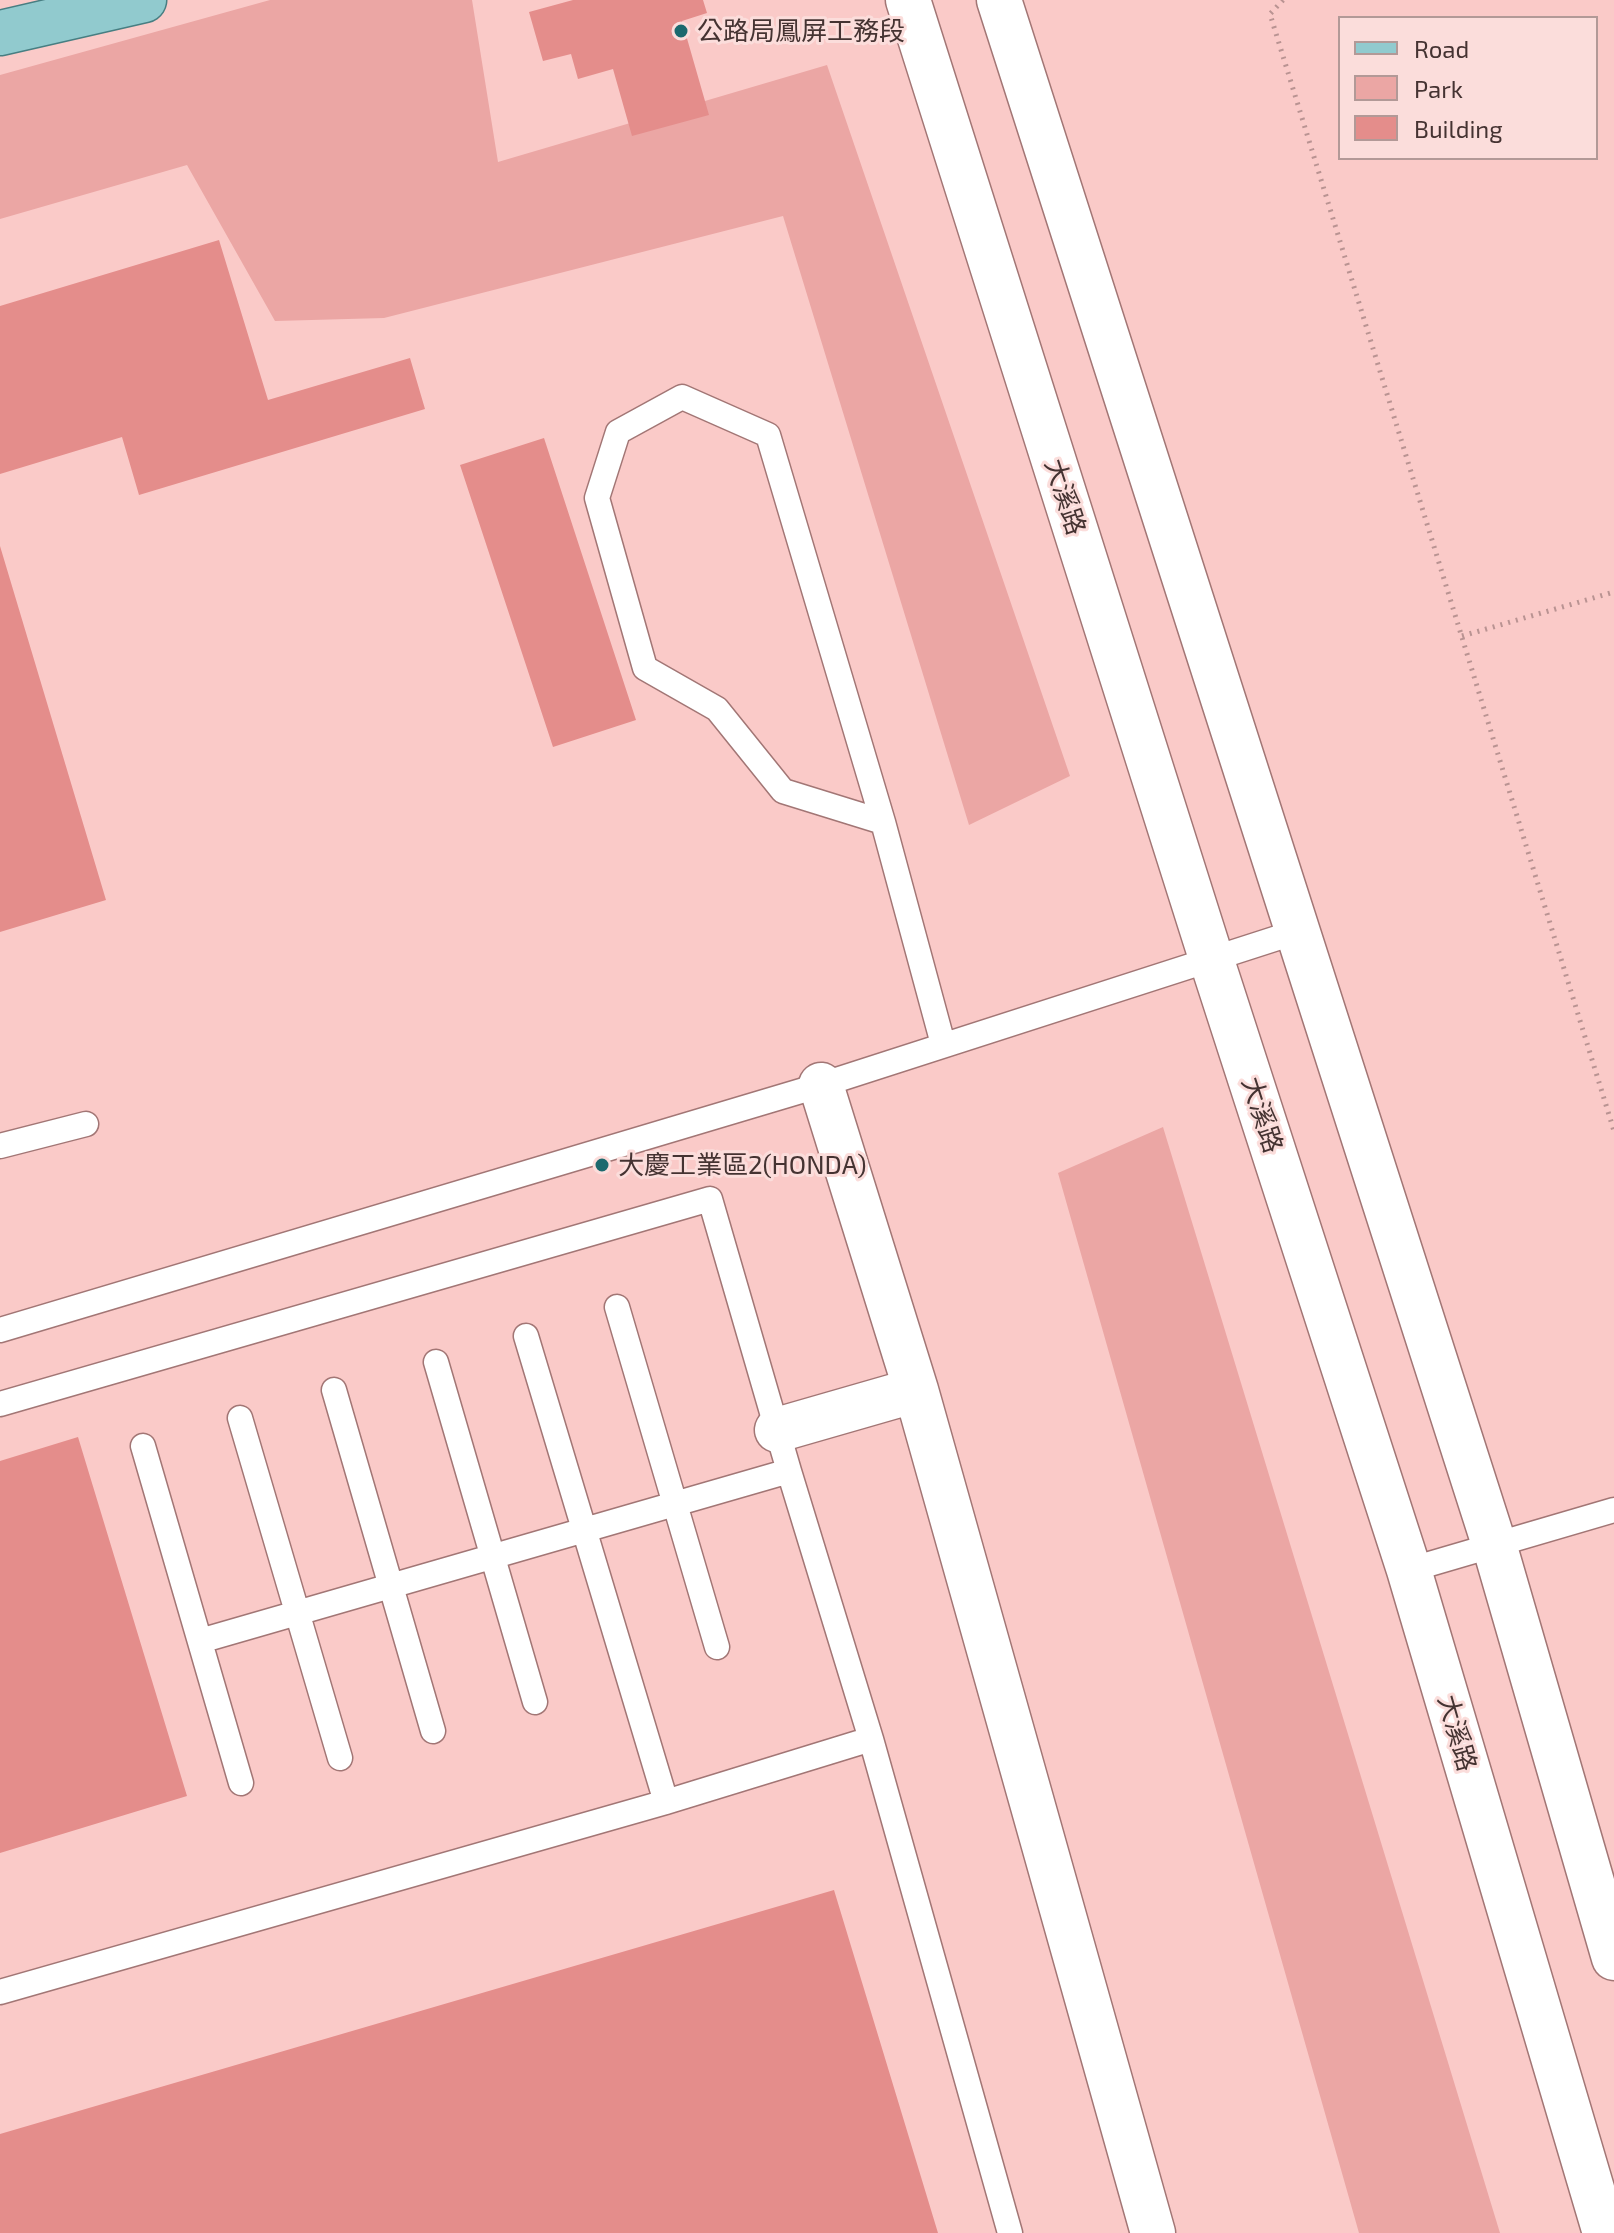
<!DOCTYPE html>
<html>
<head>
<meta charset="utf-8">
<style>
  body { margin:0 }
  #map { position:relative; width:1614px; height:2233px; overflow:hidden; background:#facac8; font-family:"Exo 2",sans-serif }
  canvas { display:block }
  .legend { position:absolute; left:1338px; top:16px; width:260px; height:144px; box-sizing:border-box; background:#fbdddb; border:2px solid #b29997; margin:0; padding:10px 14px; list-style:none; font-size:24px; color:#453332 }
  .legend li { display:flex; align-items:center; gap:16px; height:40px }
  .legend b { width:40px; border:2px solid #b29997 }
</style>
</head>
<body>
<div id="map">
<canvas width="1614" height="2233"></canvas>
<ul class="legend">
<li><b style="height:10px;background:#91cace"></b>Road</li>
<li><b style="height:22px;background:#eba6a4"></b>Park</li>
<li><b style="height:22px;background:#e48d8b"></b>Building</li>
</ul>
</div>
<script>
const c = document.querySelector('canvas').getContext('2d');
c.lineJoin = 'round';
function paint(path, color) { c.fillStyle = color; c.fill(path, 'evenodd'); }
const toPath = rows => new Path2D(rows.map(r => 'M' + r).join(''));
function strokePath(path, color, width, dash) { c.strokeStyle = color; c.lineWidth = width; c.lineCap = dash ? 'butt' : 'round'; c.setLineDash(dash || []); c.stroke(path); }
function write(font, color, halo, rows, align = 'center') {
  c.font = font + ' "Exo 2","Noto Sans TC",sans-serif'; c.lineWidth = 6; c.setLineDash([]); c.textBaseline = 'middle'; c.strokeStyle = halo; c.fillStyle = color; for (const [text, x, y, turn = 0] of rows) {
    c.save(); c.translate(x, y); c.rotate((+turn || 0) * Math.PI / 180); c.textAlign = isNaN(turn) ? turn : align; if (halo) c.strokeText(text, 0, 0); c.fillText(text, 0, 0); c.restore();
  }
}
paint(toPath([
  [270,0,472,0,498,162,827,65,1070,776,969,825,783,216,384,318,275,321,187,165,0,219,0,75],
  [1163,1127,1500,2233,1359,2233,1058,1173]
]), '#eba6a4');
paint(toPath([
  [573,0,703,0,707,13,682,21,709,115,632,136,613,69,578,79,571,54,543,61,529,12],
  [219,240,268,400,410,358,425,409,139,495,122,437,0,474,0,306],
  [544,438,636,720,553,747,460,465],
  [0,546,106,900,0,932],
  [78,1437,187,1796,0,1853,0,1461],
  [834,1890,938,2233,0,2233,0,2134]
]), '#e48d8b');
const service = toPath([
  [883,822,783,791,717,709,645,668,597,498,618,432,682,397,768,435,883,822,943,1044],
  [0,1146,86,1124],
  [617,1307,717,1647],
  [0,1330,821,1085,1296,932],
  [526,1336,666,1802],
  [436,1362,535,1702],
  [334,1390,433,1731],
  [0,1404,710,1199,789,1471,871,1739,1010,2233],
  [240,1418,340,1758],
  [143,1446,241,1783],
  [1409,1570,1614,1510],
  [200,1641,789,1471],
  [0,1992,666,1802,871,1739]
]);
const minor = toPath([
  [821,1085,916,1390,1153,2233],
  [777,1430,916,1390]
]);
const secondary = toPath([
  [908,0,1212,961,1409,1570,1605,2233],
  [999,0,1494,1544,1614,1958]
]);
const primary = toPath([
  [0,33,144,0]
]);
strokePath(service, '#a27675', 27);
strokePath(minor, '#a27675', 47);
strokePath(secondary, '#a27675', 47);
strokePath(primary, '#477e82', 47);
strokePath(toPath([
  [1283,0,1270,14,1614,1131],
  [1462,636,1614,592]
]), '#b99392', 5, [2, 6]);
strokePath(service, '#fff', 24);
strokePath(minor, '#fff', 44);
strokePath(secondary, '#fff', 44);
strokePath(primary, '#91cace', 44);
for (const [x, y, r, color] of [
  [681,31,8,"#1c696e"],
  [602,1165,8,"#1c696e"]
]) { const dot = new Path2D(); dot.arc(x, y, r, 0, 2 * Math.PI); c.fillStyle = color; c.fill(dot); strokePath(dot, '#fbdddb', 3); }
write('26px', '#453332', '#fbdddb', [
  ["公路局鳳屏工務段",697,31],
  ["大慶工業區2(HONDA)",618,1165]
], 'left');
write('26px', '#453332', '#fbdddb', [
  ["大溪路",1065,497,72],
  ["大溪路",1262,1115,72],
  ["大溪路",1457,1733,74]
]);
</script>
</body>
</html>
